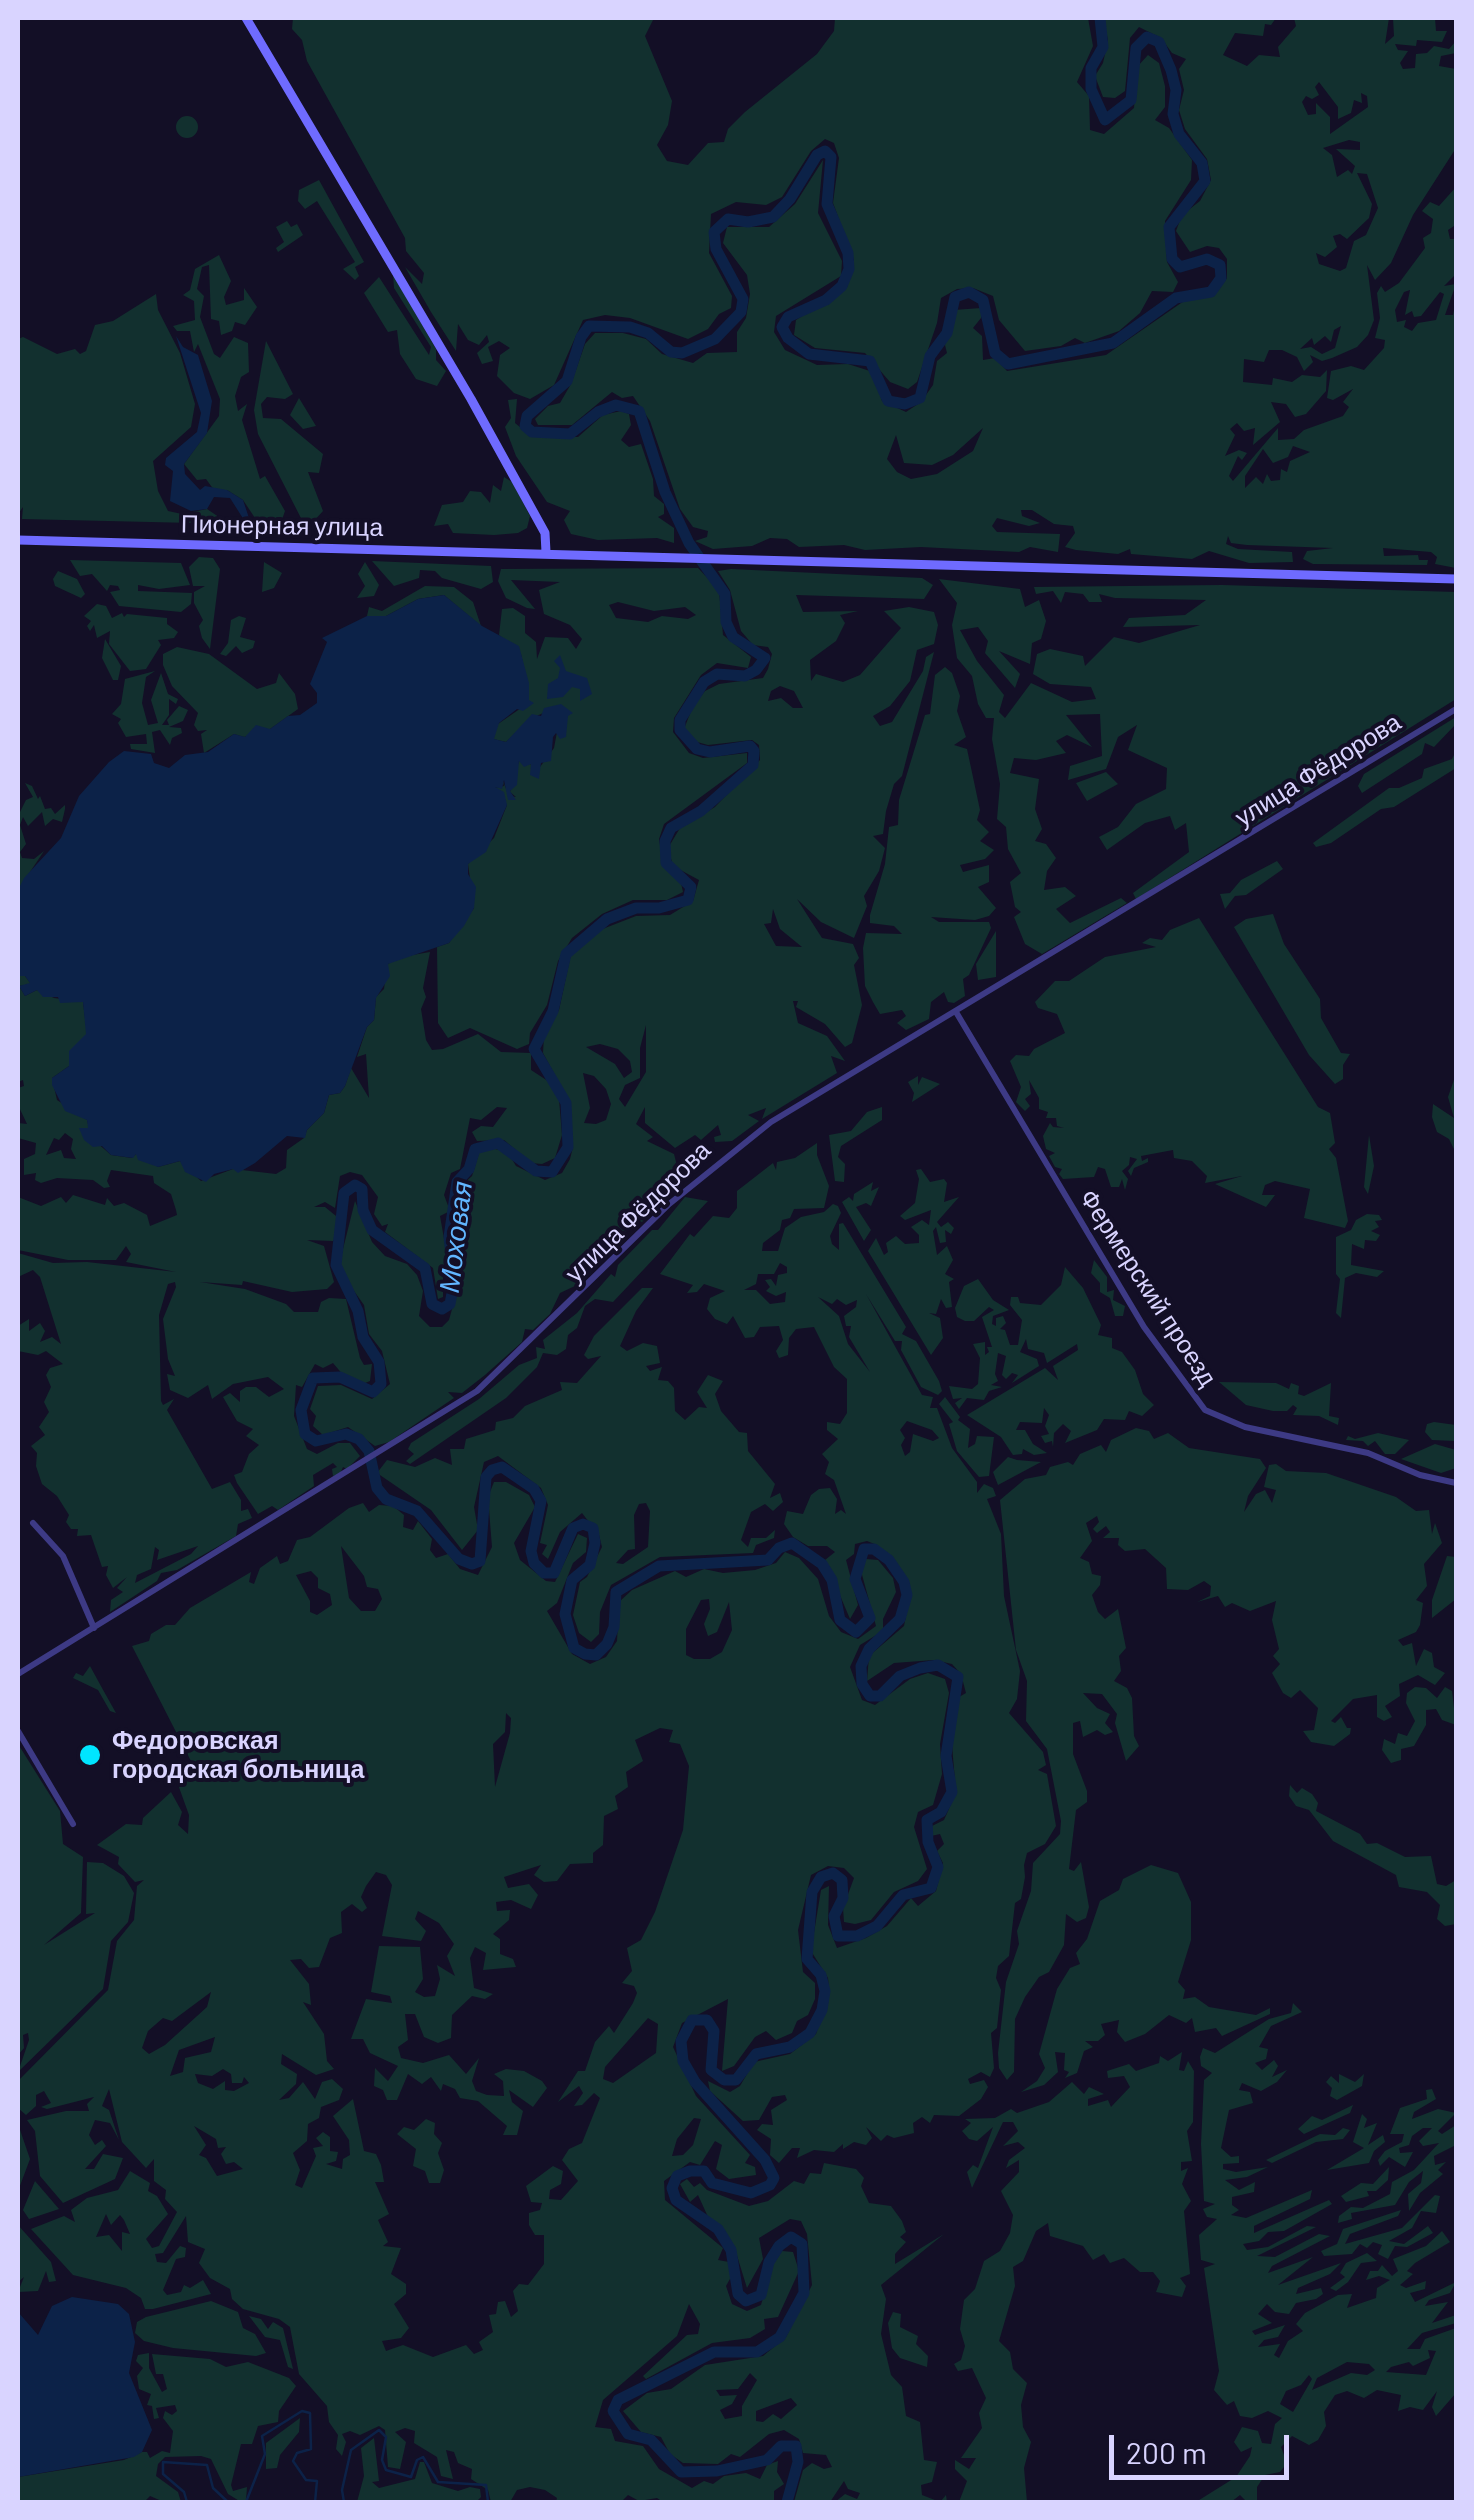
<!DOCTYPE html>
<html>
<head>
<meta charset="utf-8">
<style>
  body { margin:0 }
  #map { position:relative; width:1474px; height:2520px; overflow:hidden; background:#130f26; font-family:Barlow,sans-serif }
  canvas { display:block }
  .frame { position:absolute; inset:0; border:20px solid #d9d4ff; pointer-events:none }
  .scale { position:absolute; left:1109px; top:2435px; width:180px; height:45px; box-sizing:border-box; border:5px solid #d9d4ff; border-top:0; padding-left:12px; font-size:30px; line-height:35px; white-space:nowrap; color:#d9d4ff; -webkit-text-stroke:8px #130f26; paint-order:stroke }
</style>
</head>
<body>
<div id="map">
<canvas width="1474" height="2520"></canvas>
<div class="frame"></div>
<div class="scale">200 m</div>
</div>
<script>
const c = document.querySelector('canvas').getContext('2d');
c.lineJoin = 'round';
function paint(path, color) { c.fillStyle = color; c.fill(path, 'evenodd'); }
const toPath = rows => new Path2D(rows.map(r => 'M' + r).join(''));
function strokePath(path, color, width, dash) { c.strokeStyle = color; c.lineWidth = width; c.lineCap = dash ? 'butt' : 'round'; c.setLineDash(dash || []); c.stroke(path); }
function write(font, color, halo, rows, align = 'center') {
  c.font = font + ' Barlow,sans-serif'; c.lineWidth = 8; c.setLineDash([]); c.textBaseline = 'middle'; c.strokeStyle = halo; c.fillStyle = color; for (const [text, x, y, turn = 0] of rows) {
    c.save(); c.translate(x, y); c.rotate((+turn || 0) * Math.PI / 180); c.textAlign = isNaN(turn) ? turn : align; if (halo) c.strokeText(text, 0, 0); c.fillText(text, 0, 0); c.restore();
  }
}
paint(toPath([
  [293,18,654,18,645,36,672,101,668,125,657,145,667,161,688,165,708,143,724,142,728,129,745,112,817,54,834,31,835,18,1088,18,1093,46,1077,82,1089,96,1090,130,1104,134,1134,108,1137,67,1148,55,1159,63,1165,86,1165,107,1155,120,1169,128,1192,160,1191,180,1165,221,1167,262,1178,282,1173,292,1152,291,1140,313,1119,331,1085,343,1075,338,1061,346,1025,351,999,320,993,296,973,288,957,289,941,298,937,323,917,382,908,389,890,382,865,353,815,348,794,335,796,320,847,287,854,260,833,203,839,158,834,143,825,139,811,151,782,197,766,205,736,202,711,214,709,253,732,296,731,308,719,314,708,329,688,339,630,318,605,315,583,320,554,385,530,399,514,393,497,376,500,355,510,348,499,341,488,347,493,361,482,364,477,353,489,342,487,335,479,345,468,340,458,324,456,351,431,312,405,267,422,284,424,273,406,251,405,238,307,61,302,40,292,29],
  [1103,18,1276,18,1271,25,1265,24,1263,36,1235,33,1223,55,1247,66,1259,55,1280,57,1278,47,1296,26,1294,18,1389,18,1385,44,1394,36,1393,18,1435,18,1436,31,1447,31,1442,42,1417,40,1416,46,1395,44,1398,50,1408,51,1400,63,1403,69,1415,68,1416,54,1427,53,1434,46,1449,49,1456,41,1456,53,1441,56,1439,66,1456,69,1456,148,1413,215,1391,263,1375,280,1367,265,1374,320,1368,335,1357,347,1332,358,1322,361,1310,355,1313,362,1304,371,1297,357,1282,350,1269,350,1264,362,1244,359,1243,382,1272,385,1273,378,1292,382,1302,375,1320,377,1327,370,1326,391,1306,414,1295,417,1286,404,1271,402,1280,422,1253,445,1255,428,1244,431,1237,423,1230,429,1235,435,1225,456,1239,450,1247,453,1242,460,1238,456,1229,476,1233,481,1278,428,1278,440,1294,439,1304,430,1343,416,1349,407,1343,402,1353,389,1333,400,1327,398,1331,371,1351,366,1364,370,1384,348,1385,340,1375,338,1380,318,1377,293,1381,286,1385,292,1399,283,1425,248,1423,238,1431,233,1433,219,1422,211,1430,202,1439,206,1456,187,1454,226,1448,230,1450,239,1456,239,1456,274,1444,286,1456,284,1445,315,1453,315,1456,300,1456,568,1435,564,1437,557,1431,552,1383,548,1384,556,1418,555,1419,560,1428,560,1427,565,1313,564,1303,559,1307,551,1333,548,1247,545,1231,543,1228,536,1226,544,1238,549,1292,552,1293,562,1249,563,1209,551,1192,559,1131,554,1130,549,1118,554,1076,550,1065,547,1075,533,1073,526,1054,524,1032,510,1021,510,1022,516,1040,523,1029,526,997,518,992,526,997,532,1060,534,1058,552,1030,547,1019,552,921,547,865,550,844,545,799,547,787,539,770,538,752,546,713,549,695,541,707,537,708,531,693,527,680,509,650,421,633,396,622,398,612,392,572,425,538,425,535,419,548,406,560,403,571,384,585,344,595,333,623,333,646,339,662,354,693,363,707,353,737,352,737,332,746,318,750,294,747,275,723,243,727,227,769,227,795,204,823,160,818,213,842,261,841,276,776,316,774,332,785,350,817,365,848,364,873,372,882,401,906,412,921,402,933,385,937,361,947,353,945,345,954,310,981,308,981,318,973,328,982,336,983,360,995,358,1007,371,1106,355,1184,301,1217,292,1227,278,1227,259,1219,248,1207,246,1190,252,1176,231,1182,215,1200,201,1211,180,1207,159,1185,129,1179,110,1184,90,1179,69,1186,59,1172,53,1161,38,1139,27,1130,38,1125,91,1115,98,1103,97,1095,76,1103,63,1108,40],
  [1319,82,1338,107,1338,119,1351,113,1354,100,1362,103,1361,93,1367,96,1368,107,1330,134,1330,117,1316,103,1316,114,1308,115,1302,102,1306,96,1312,99,1319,95,1315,87],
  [1349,140,1360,142,1360,150,1336,149,1355,166,1352,174,1348,170,1337,177,1332,155,1323,148],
  [1357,173,1367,174,1378,208,1366,235,1354,241,1346,268,1340,271,1319,264,1316,253,1325,257,1337,247,1333,236,1340,234,1347,239,1369,218,1372,204],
  [1410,290,1405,315,1412,311,1414,317,1421,316,1440,292,1444,294,1436,320,1418,323,1412,331,1404,327,1406,320,1397,322,1395,310,1404,292],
  [1341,326,1335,348,1322,354,1311,347,1300,349,1312,338,1314,345,1325,336,1331,342,1334,330],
  [983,428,973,451,937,474,911,479,897,472,887,459,896,435,904,463,932,465,953,455],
  [1293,446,1310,452,1290,461,1287,472,1281,469,1280,480,1271,481,1267,474,1263,484,1256,477,1245,488,1245,476,1263,449,1273,463,1288,457],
  '176 127a11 11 0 1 1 22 0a11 11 0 1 1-22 0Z',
  [319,180,364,262,355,267,359,276,355,280,343,269,355,262,317,201,305,209,298,201,299,190],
  [287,221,291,227,297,224,303,235,278,252,276,248,284,242,276,227],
  [219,255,231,281,224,297,226,305,244,300,244,288,257,307,245,325,235,322,232,331,221,335,219,321,211,319,209,265,202,267,197,289,204,296,200,317,214,354,220,358,234,337,248,343,249,372,241,377,235,396,238,411,247,404,242,420,260,479,265,476,285,511,278,531,261,527,243,500,227,490,214,490,206,479,197,480,184,464,219,416,220,399,198,344,194,352,190,331,177,331,173,326,195,320,194,301,183,295,190,290,195,269],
  [393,274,436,349,436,360,446,371,437,386,416,379,400,354,397,330,388,332,364,293,379,277,429,355,431,347,394,288],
  [156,294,158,310,180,353,195,404,191,427,153,461,158,491,168,511,182,514,207,509,241,532,199,531,193,523,22,519,23,507,18,514,18,339,23,337,57,354,75,349,80,354,86,351,95,325,113,321],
  [266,341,293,394,285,399,267,397,261,404,263,418,281,419,323,454,319,473,308,472,323,511,312,523,304,524,258,434,254,410],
  [299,398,316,426,303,429,290,415],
  [517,399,515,423,531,436,578,437,603,415,621,411,629,414,631,425,621,440,629,447,641,444,653,479,654,496,664,504,664,514,658,517,674,528,674,543,657,538,598,540,571,534,564,520,570,511,547,502,516,456,505,427,511,418,508,400],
  [504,477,512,482,530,516,527,528,518,533,494,535,453,533,448,524,434,526,442,505,463,502,470,491,481,492,490,503,493,485,501,491],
  [199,557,213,558,220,569,210,649,202,638,199,626,203,620,194,603,194,592,205,586,193,586,189,567],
  [70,560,181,563,190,585,159,589,138,585,138,591,192,593,191,604,181,612,119,606,110,592,120,590,118,586,110,585,107,591,92,574,80,576],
  [372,561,491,566,493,582,481,589,442,578,435,571,420,570,419,578,394,586],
  [264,562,282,573,274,588,262,592],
  [365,562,379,585,374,596,357,598,365,586,358,574],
  [698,568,719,590,723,635,751,657,748,668,717,663,701,675,674,718,673,732,689,753,703,758,747,753,747,763,664,824,659,839,663,863,681,883,683,892,667,900,633,900,602,914,572,938,558,961,547,1005,530,1033,529,1044,517,1049,470,1028,448,1038,438,1023,437,947,449,943,474,908,468,864,494,838,507,805,494,788,504,786,502,779,509,796,516,797,510,792,519,761,540,767,554,748,557,732,552,709,530,719,506,742,493,739,498,724,524,706,529,693,521,654,499,635,502,609,513,608,525,616,525,633,536,642,537,659,545,637,568,638,576,649,582,639,570,625,544,614,539,590,560,582,511,580,535,609,527,608,506,598,498,581,501,569],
  [618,602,654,611,685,607,696,615,688,619,662,616,648,622,616,618,609,605],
  [731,569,922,578,933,585,924,599,796,595,803,612,858,611,840,615,845,623,836,641,810,660,811,681,816,674,843,682,860,675,901,628,884,611,909,607,934,612,938,625,934,644,917,650,910,681,890,706,873,716,880,726,892,722,923,671,926,657,934,652,902,776,894,784,886,811,883,834,873,836,885,848,879,871,864,896,867,906,854,938,821,922,797,899,822,938,853,944,859,958,854,965,862,1005,852,1043,845,1047,825,1024,796,1007,798,1001,793,1001,798,1023,827,1036,845,1061,831,1056,837,1073,762,1119,766,1108,748,1115,759,1121,732,1141,715,1142,714,1137,721,1135,718,1125,701,1140,695,1135,675,1148,645,1123,645,1107,636,1124,653,1137,647,1141,674,1154,680,1178,678,1188,642,1222,635,1219,611,1253,577,1285,560,1293,550,1314,533,1330,525,1329,522,1342,485,1375,462,1393,448,1392,454,1398,389,1442,375,1446,348,1427,323,1435,313,1426,316,1416,310,1409,318,1386,341,1385,372,1399,390,1384,382,1351,369,1334,364,1305,341,1273,340,1261,355,1201,372,1242,385,1256,407,1264,417,1275,423,1291,419,1316,430,1327,442,1327,449,1320,459,1284,459,1246,453,1238,462,1204,460,1187,472,1176,479,1153,489,1148,507,1151,516,1166,545,1180,562,1173,570,1159,573,1147,570,1103,543,1053,544,1035,559,1010,571,954,600,930,636,916,670,915,693,901,699,880,673,866,668,848,680,828,715,807,760,760,759,745,752,740,708,745,690,740,684,729,693,706,705,691,719,684,763,678,768,669,772,654,768,647,753,645,741,631,730,590,718,571],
  [780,686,794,691,803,708,793,708,781,698,768,701,771,691],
  [773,909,780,929,802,947,776,946,764,924,771,923],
  [646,1025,646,1072,625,1107,619,1099,625,1085,640,1078,640,1048],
  [600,1044,618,1049,630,1061,632,1072,624,1078,615,1064,586,1047],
  [583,1073,594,1076,606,1089,611,1104,606,1120,596,1124,584,1123,590,1108],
  [58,571,77,579,85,594,81,598,55,586,53,579],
  [939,579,1020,589,1025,607,1039,600,1046,621,1041,639,1032,643,1030,664,999,651,1020,674,1015,688,985,653,988,641,978,627,960,630,977,661,1004,695,999,712,1005,718,1031,683,1072,702,1096,699,1091,687,1050,684,1033,674,1037,654,1050,649,1083,656,1085,666,1114,637,1139,643,1200,625,1123,627,1129,618,1185,615,1206,600,1115,598,1099,594,1102,602,1089,602,1083,594,1065,592,1061,603,1053,591,1036,594,1034,587,1222,585,1456,592,1456,699,1136,899,1133,893,1189,852,1186,823,1175,830,1170,816,1145,823,1107,850,1099,837,1118,827,1136,804,1166,789,1167,768,1128,750,1137,725,1118,737,1106,769,1068,780,1070,766,1102,756,1100,714,1066,715,1092,747,1067,735,1056,741,1066,753,1036,760,1014,758,1010,773,1039,779,1035,809,1042,829,1035,841,1046,844,1056,858,1047,871,1044,890,1065,887,1076,896,1056,909,1070,923,1121,898,1127,903,1042,954,1025,944,1014,917,1021,912,1015,907,1010,882,1021,873,1008,849,1006,827,997,819,1000,784,992,739,994,718,986,718,978,704,972,676,957,658,952,625,957,603],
  [425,586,454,587,473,602,481,626,444,595,418,599,386,616,367,616,369,607,382,611],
  [97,604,106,606,112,618,122,613,124,617,127,614,167,618,167,624,178,632,174,638,158,640,161,645,146,669,130,671,109,644,110,631,97,638,94,625,90,631,87,626,91,621,84,616],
  [239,616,246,618,240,637,255,641,253,648,242,653,236,646,226,656,220,654,228,643,231,620],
  [105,639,121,666,118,680,113,680,102,658],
  [177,647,209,654,257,689,276,683,279,673,295,694,298,709,270,729,244,737,234,734,204,753,201,734,207,730,198,731,194,725,198,713,172,686,163,665,163,654],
  [945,667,952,673,960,696,957,711,966,737,954,745,967,749,980,810,977,820,989,832,980,841,994,850,985,859,960,865,963,872,989,865,989,882,978,887,996,908,989,916,975,920,931,917,939,922,989,922,991,928,969,975,963,979,965,996,954,1003,948,1002,944,992,931,1002,929,1019,906,1030,897,1023,906,1016,902,1010,880,1014,873,1002,865,986,863,948,866,933,902,934,894,926,870,923,870,915,885,864,889,827,898,825,899,800,925,715,930,714,935,675],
  [155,671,146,677,142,703,148,725,158,723,151,700,161,673,168,694,178,699,176,704,169,699,169,715,162,725,169,725,167,720,179,706,188,710,183,721,169,727,181,728,182,733,172,738,170,745,160,730,152,732,155,753,131,749,130,744,147,744,146,734,126,737,118,723,121,719,112,714,121,704,125,679],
  [1456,717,1456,724,1434,747,1425,743,1422,754,1362,793,1358,786,1364,774],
  [1456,751,1456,768,1394,807,1381,809,1331,843,1316,847,1313,843,1389,788,1399,788,1422,778,1424,769,1452,759],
  [1106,772,1118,784,1087,801,1076,783],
  [25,783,32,786,38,799,40,796,45,809,51,808,55,814,65,805,65,809,62,822,53,819,45,826,42,812,28,826,23,817,20,825,26,844,20,852,22,858,34,859,44,851,18,890,18,816,26,800,33,797],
  [1277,861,1283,869,1246,895,1235,896,1225,909,1220,894,1230,893,1241,880],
  [1273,914,1284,944,1320,999,1321,1018,1341,1053,1350,1054,1343,1065,1343,1079,1335,1084,1309,1055,1234,927,1246,919],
  [1199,918,1318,1107,1330,1113,1335,1143,1329,1149,1336,1158,1348,1221,1345,1228,1304,1218,1310,1189,1275,1181,1265,1185,1262,1195,1275,1195,1266,1207,1215,1184,1242,1176,1205,1183,1207,1176,1192,1161,1174,1158,1173,1150,1141,1156,1142,1161,1148,1158,1148,1162,1134,1168,1131,1176,1128,1171,1137,1159,1130,1157,1129,1165,1122,1171,1128,1179,1125,1190,1122,1179,1119,1187,1111,1187,1105,1169,1098,1167,1094,1177,1063,1179,1059,1174,1062,1169,1055,1167,1049,1156,1055,1153,1046,1149,1043,1136,1050,1123,1053,1127,1064,1128,1057,1126,1056,1118,1046,1118,1048,1112,1039,1109,1039,1098,1029,1080,1031,1094,1025,1099,1030,1106,1025,1111,1016,1102,1021,1087,1010,1061,1016,1055,1029,1056,1034,1049,1065,1033,1057,1014,1038,1008,1035,1002,1055,981,1069,981,1105,957,1156,947,1142,943,1150,938,1162,940,1170,930],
  [996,931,996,977,978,980,976,964],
  [430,952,423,988,426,997,421,1009,426,1040,432,1050,443,1049,478,1034,501,1052,531,1053,531,1070,554,1085,559,1099,562,1135,555,1158,542,1164,531,1163,504,1140,477,1141,472,1132,481,1126,493,1127,507,1108,497,1107,481,1120,470,1118,460,1169,451,1173,444,1195,450,1211,440,1216,450,1272,443,1273,443,1297,438,1299,433,1268,385,1232,388,1224,382,1226,374,1214,378,1197,362,1175,350,1172,340,1176,335,1208,325,1202,314,1207,325,1207,336,1216,337,1236,333,1241,307,1240,324,1246,334,1282,327,1289,292,1292,243,1281,242,1285,200,1282,245,1289,286,1304,294,1312,318,1312,321,1302,329,1298,346,1299,360,1358,364,1365,372,1364,370,1381,363,1384,344,1376,333,1363,323,1368,315,1364,302,1387,296,1385,294,1416,307,1449,317,1454,338,1443,350,1443,360,1456,347,1469,343,1467,340,1474,333,1476,332,1469,337,1467,333,1463,313,1475,314,1486,278,1510,272,1506,258,1514,237,1483,234,1475,242,1472,249,1454,259,1445,246,1436,253,1429,237,1421,223,1397,230,1393,240,1402,240,1391,246,1387,256,1387,269,1397,284,1389,268,1377,233,1384,212,1399,208,1385,188,1398,170,1390,167,1374,175,1376,168,1359,163,1319,176,1287,175,1282,168,1284,159,1315,161,1401,163,1405,174,1399,167,1410,212,1489,230,1482,241,1500,241,1511,248,1509,252,1518,238,1524,236,1536,177,1570,161,1573,157,1581,110,1612,111,1600,123,1592,117,1588,127,1577,113,1588,106,1575,108,1566,102,1567,91,1535,77,1536,78,1529,71,1529,66,1522,69,1515,57,1496,42,1484,36,1466,37,1453,31,1446,45,1435,39,1427,49,1412,44,1402,51,1387,46,1375,50,1368,63,1364,46,1351,38,1355,18,1351,18,1326,29,1319,29,1331,40,1323,45,1331,40,1342,52,1337,61,1344,40,1277,33,1270,18,1277,18,1253,53,1263,87,1262,176,1272,126,1262,131,1254,126,1246,116,1260,68,1260,18,1250,18,1197,41,1206,61,1197,66,1203,73,1195,105,1205,107,1198,114,1206,124,1203,147,1215,150,1226,177,1215,176,1210,171,1194,154,1183,153,1176,111,1170,107,1181,110,1187,104,1188,93,1180,57,1178,41,1183,35,1180,36,1173,24,1175,24,1159,35,1154,36,1143,18,1138,18,1123,27,1124,18,1105,18,1088,24,1086,23,1080,18,1082,18,975,25,976,31,984,19,986,25,996,37,990,54,998,83,1002,87,1034,73,1050,69,1066,52,1078,57,1100,87,1120,89,1128,80,1128,111,1155,132,1158,137,1153,158,1167,180,1161,201,1181,233,1169,276,1174,286,1168,287,1150,304,1138,307,1130,324,1113,329,1095,340,1093,345,1086,351,1068,369,1098,366,1054,357,1057,367,1027,374,1020,376,997,384,989,387,965,395,958],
  [65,1133,73,1139,71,1149,76,1159,64,1158,61,1150,46,1155,54,1138,59,1140],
  [198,1546,191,1554,135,1583,137,1575,151,1569,155,1547,159,1550,157,1560],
  [1456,1074,1456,1153,1449,1139,1437,1132,1432,1117,1433,1104,1454,1118,1448,1097],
  [918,1076,918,1085,922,1077,940,1084,912,1102,914,1093,908,1082],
  [882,1107,882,1120,841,1146,838,1157,845,1164,844,1182,835,1181,829,1135,851,1131,867,1112],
  [1369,1135,1374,1166,1368,1194,1364,1187],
  [817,1143,817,1155,829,1186,824,1208,794,1209,790,1218,782,1220,780,1230,763,1243,762,1251,778,1251,785,1228,801,1217,824,1212,833,1204,838,1206,841,1213,830,1236,832,1244,839,1250,839,1224,843,1223,906,1327,902,1334,916,1341,939,1381,942,1391,938,1395,921,1387,901,1350,902,1341,895,1341,866,1294,922,1395,933,1397,930,1408,937,1408,952,1448,977,1482,977,1493,984,1484,993,1488,996,1496,987,1499,1001,1534,1004,1596,1020,1671,1017,1699,1009,1713,1043,1752,1046,1765,1038,1770,1047,1774,1056,1826,1045,1844,1027,1853,1024,1865,1025,1877,1021,1899,1015,1903,1009,1956,998,1966,996,1978,1001,1990,997,2028,991,2033,994,2068,990,2077,981,2072,968,2079,970,2084,984,2080,988,2087,981,2099,959,2116,934,2115,930,2123,922,2117,913,2123,914,2133,894,2138,887,2135,881,2141,866,2127,872,2138,866,2145,854,2142,843,2149,843,2144,834,2152,814,2150,797,2158,800,2148,792,2148,779,2163,770,2155,771,2139,757,2130,762,2124,773,2125,771,2110,787,2100,785,2095,772,2097,759,2120,743,2121,710,2091,708,2081,730,2092,740,2086,754,2062,790,2054,816,2034,829,1991,828,1978,811,1951,821,1890,829,1886,828,1925,837,1948,866,1938,887,1926,911,1898,918,1906,936,1891,943,1863,937,1851,944,1844,940,1834,931,1836,932,1826,944,1820,956,1793,951,1733,959,1697,966,1693,961,1674,952,1664,934,1660,894,1663,867,1681,869,1656,904,1626,909,1600,900,1570,877,1545,867,1541,855,1544,854,1554,846,1560,858,1605,850,1619,825,1560,835,1552,827,1546,808,1546,793,1537,784,1524,787,1511,803,1514,811,1495,819,1489,830,1488,837,1499,835,1514,841,1510,846,1514,834,1480,825,1474,829,1462,822,1454,838,1439,827,1430,827,1422,840,1424,847,1413,847,1379,834,1367,814,1327,796,1329,789,1338,788,1355,779,1358,776,1351,783,1340,779,1326,760,1327,754,1337,745,1338,733,1316,727,1324,715,1319,707,1309,710,1298,725,1291,704,1284,697,1292,687,1293,693,1285,660,1274,690,1234,694,1237,713,1216,729,1218,737,1208,737,1191,773,1163,776,1170,777,1162,795,1158],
  [780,1263,787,1267,787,1273,778,1275,776,1286,771,1279,765,1280,770,1287,766,1291,776,1296,786,1292,785,1302,770,1304,756,1290,744,1290,756,1284,758,1274,774,1274],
  [818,1297,832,1304,837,1299,846,1305,857,1300,856,1307,844,1316,846,1326,851,1326,849,1337,870,1372,848,1344,839,1316],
  [907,1421,932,1430,939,1438,933,1441,913,1434,910,1452,905,1456,901,1445,905,1438,900,1430],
  [921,1169,930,1182,944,1179,947,1183,944,1202,959,1197,937,1222,941,1227,948,1222,954,1228,951,1234,945,1230,946,1242,940,1243,936,1227,933,1231,937,1255,947,1246,953,1260,945,1274,954,1279,949,1282,952,1307,946,1308,941,1299,936,1314,929,1313,940,1318,943,1338,931,1355,868,1251,876,1238,884,1255,888,1252,886,1243,896,1236,905,1244,919,1243,919,1235,911,1227,922,1220,929,1225,931,1210,905,1220,900,1216,915,1203,919,1179,916,1170],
  [873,1182,871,1191,879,1187,871,1206,866,1203,856,1207,871,1230,864,1241,842,1202,849,1197,853,1201,854,1194],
  [685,1197,708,1201,613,1302,595,1299,585,1306,577,1328,568,1335,566,1349,557,1355,543,1353,537,1367,506,1398,410,1464,406,1461,414,1454,408,1449,411,1443,479,1399,519,1365,537,1358,536,1347,545,1349,543,1340,577,1313,611,1274,615,1277,618,1265,652,1230,658,1230],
  [1367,1214,1379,1215,1382,1220,1375,1221,1379,1227,1371,1231,1380,1235,1376,1241,1365,1240,1364,1249,1352,1244,1351,1265,1384,1271,1377,1277,1356,1273,1345,1278,1341,1318,1336,1313,1340,1279,1336,1274,1336,1237,1351,1230,1356,1220],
  [1094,1260,1107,1277,1107,1292,1114,1290,1113,1300,1125,1306,1123,1316,1115,1316,1110,1298,1100,1292,1100,1283,1091,1273],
  [1065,1267,1083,1288,1101,1325,1098,1335,1112,1338,1112,1348,1122,1352,1135,1370,1143,1394,1154,1405,1142,1416,1129,1411,1125,1420,1104,1419,1097,1430,1065,1443,1071,1431,1063,1424,1054,1433,1053,1447,1052,1441,1045,1443,1041,1436,1049,1434,1045,1426,1049,1415,1044,1408,1042,1423,1020,1422,1016,1430,1025,1430,1033,1444,1047,1453,1034,1455,1023,1449,1022,1454,1013,1455,1001,1437,967,1415,1045,1368,1058,1380,1053,1366,1078,1350,1077,1344,1047,1363,1044,1353,1028,1349,1026,1339,1020,1352,1037,1359,1039,1366,1012,1383,1018,1375,1012,1373,1006,1379,1002,1375,1006,1356,998,1353,995,1374,998,1381,991,1385,1002,1387,989,1391,984,1400,967,1398,959,1409,955,1403,962,1398,953,1399,949,1386,972,1389,978,1384,980,1358,973,1344,985,1342,985,1355,989,1352,987,1347,992,1347,982,1317,994,1310,989,1307,974,1321,965,1321,957,1317,955,1308,964,1286,978,1279,993,1300,1009,1310,993,1316,992,1324,996,1326,996,1318,1003,1316,1006,1323,1000,1329,1005,1330,1010,1345,1018,1345,1022,1320,1010,1305,1011,1297,1018,1297,1020,1303,1041,1305,1061,1285],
  [642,1288,653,1288,636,1311,620,1346,627,1351,643,1343,657,1346,660,1363,646,1366,650,1371,662,1367,658,1380,668,1381,674,1388,675,1411,685,1420,699,1407,707,1408,697,1392,708,1375,723,1381,715,1394,721,1411,739,1432,747,1433,748,1451,775,1484,770,1498,780,1493,783,1502,773,1511,765,1504,751,1512,741,1540,748,1547,751,1538,766,1538,775,1530,774,1538,756,1545,753,1553,660,1557,611,1585,600,1612,599,1634,591,1642,579,1633,573,1615,580,1582,587,1577,602,1547,599,1535,582,1513,560,1532,548,1559,542,1554,547,1545,540,1543,548,1505,541,1488,498,1456,484,1462,474,1507,478,1530,462,1550,431,1510,377,1473,387,1460,415,1467,435,1458,452,1465,450,1449,464,1449,466,1439,495,1430,496,1422,513,1418,525,1406,562,1390,560,1382,577,1383,601,1356,588,1359,584,1355,594,1336],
  [646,1503,650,1511,648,1547,623,1564,616,1563,628,1550,635,1549,634,1515,639,1504],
  [1219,1382,1276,1383,1289,1389,1291,1383,1299,1386,1298,1394,1304,1396,1331,1383,1329,1416,1339,1418,1338,1425,1319,1416,1293,1415,1297,1408,1293,1405,1287,1411,1273,1411,1246,1405],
  [945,1397,960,1417,958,1420,970,1429,968,1448,975,1444,977,1436,994,1437,989,1476,979,1477,957,1451,949,1424,953,1422,939,1404],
  [1434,1422,1456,1425,1456,1441,1432,1440,1425,1432,1427,1424],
  [1136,1428,1149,1431,1154,1439,1168,1433,1189,1448,1260,1459,1266,1468,1248,1496,1244,1512,1256,1494,1265,1490,1272,1503,1276,1490,1264,1487,1269,1465,1276,1464,1286,1471,1326,1473,1396,1497,1416,1511,1429,1510,1432,1534,1435,1523,1442,1543,1424,1564,1427,1586,1416,1600,1423,1603,1420,1625,1416,1632,1398,1640,1403,1646,1412,1643,1416,1666,1424,1649,1432,1653,1434,1667,1445,1673,1435,1685,1418,1675,1399,1684,1400,1696,1385,1706,1392,1717,1384,1721,1377,1717,1377,1695,1353,1699,1331,1721,1335,1723,1341,1717,1347,1728,1351,1728,1350,1734,1334,1746,1311,1742,1303,1731,1314,1730,1318,1708,1300,1690,1291,1698,1283,1693,1272,1673,1280,1664,1273,1656,1279,1649,1272,1620,1276,1601,1250,1611,1232,1603,1225,1607,1218,1596,1197,1602,1210,1596,1211,1586,1204,1581,1188,1590,1167,1589,1166,1568,1145,1549,1125,1551,1118,1545,1119,1538,1103,1538,1110,1532,1106,1526,1097,1533,1093,1529,1099,1522,1097,1516,1086,1523,1092,1541,1080,1558,1089,1562,1092,1574,1101,1576,1100,1585,1092,1595,1098,1612,1105,1619,1118,1609,1126,1648,1119,1656,1121,1671,1114,1681,1127,1688,1132,1698,1134,1736,1139,1746,1126,1761,1115,1723,1117,1714,1102,1694,1083,1693,1097,1708,1110,1714,1105,1723,1113,1732,1105,1735,1097,1730,1083,1737,1080,1721,1073,1723,1073,1754,1087,1791,1087,1802,1076,1810,1069,1869,1074,1871,1081,1862,1089,1907,1086,1918,1077,1922,1066,1914,1064,1945,1049,1972,1039,1977,1025,1997,1015,2019,1014,2072,1007,2080,999,2068,998,2053,1006,1982,1019,1944,1017,1931,1031,1891,1033,1863,1060,1834,1061,1821,1047,1749,1026,1721,1027,1681,1016,1650,1000,1500,1025,1479,1046,1475,1050,1467,1068,1462,1073,1465,1080,1454,1101,1445,1106,1452,1111,1440],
  [1378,1433,1409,1440,1395,1454,1385,1454,1375,1441,1368,1446,1363,1441,1346,1440,1348,1436,1355,1439],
  [1435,1444,1456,1450,1456,1468,1441,1473,1401,1459],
  [1008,1457,1017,1460,1041,1462,998,1485,993,1472],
  [494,1482,506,1482,529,1495,535,1507,514,1543,520,1560,546,1581,555,1582,578,1534,587,1538,586,1552,573,1563,557,1603,547,1611,572,1654,590,1664,606,1657,617,1641,619,1602,632,1590,675,1571,686,1577,704,1569,723,1573,755,1570,776,1563,785,1552,799,1558,818,1579,829,1616,841,1632,858,1639,876,1626,861,1571,866,1559,878,1560,893,1578,896,1592,883,1619,883,1631,860,1645,850,1667,862,1700,875,1705,910,1679,928,1673,945,1679,949,1693,940,1744,942,1774,933,1805,918,1812,914,1827,927,1869,918,1881,894,1892,871,1920,855,1924,844,1922,843,1908,854,1878,844,1868,828,1866,811,1875,798,1930,803,1972,815,1983,815,1999,808,2015,797,2021,792,2033,776,2040,766,2031,755,2037,734,2066,722,2071,728,1999,682,2023,673,2047,696,2096,750,2155,745,2163,755,2167,756,2175,729,2179,716,2169,722,2145,715,2141,700,2165,690,2162,664,2181,665,2200,723,2248,718,2260,729,2262,731,2277,726,2286,732,2304,747,2311,761,2305,772,2266,782,2251,793,2252,799,2271,778,2317,764,2319,765,2329,750,2338,712,2343,646,2379,643,2376,687,2335,698,2334,700,2324,689,2304,677,2336,603,2400,595,2427,611,2429,615,2441,643,2446,659,2469,692,2488,704,2481,713,2484,724,2476,746,2473,760,2479,767,2465,778,2461,777,2472,784,2484,774,2491,774,2502,663,2502,657,2498,639,2501,628,2495,621,2502,556,2502,557,2498,545,2490,530,2487,517,2490,510,2502,491,2502,488,2490,471,2479,472,2469,458,2463,454,2452,446,2450,453,2479,441,2476,437,2457,414,2443,415,2431,405,2428,395,2432,406,2442,400,2469,388,2467,385,2430,379,2426,360,2435,350,2431,342,2434,346,2442,342,2456,336,2449,338,2435,329,2422,327,2406,299,2374,290,2327,279,2319,243,2309,232,2299,230,2289,210,2278,199,2263,205,2249,188,2242,186,2216,163,2253,155,2254,157,2262,166,2263,180,2246,186,2248,185,2257,176,2259,163,2290,167,2295,181,2292,184,2285,190,2288,203,2280,211,2294,153,2309,145,2309,141,2298,126,2288,73,2275,31,2229,64,2216,75,2222,71,2210,87,2198,118,2190,130,2171,150,2183,148,2191,157,2196,168,2214,146,2239,152,2248,159,2246,177,2212,165,2199,166,2190,154,2181,154,2159,146,2168,122,2142,109,2089,102,2106,109,2110,119,2140,110,2123,95,2120,89,2135,95,2145,102,2140,106,2146,85,2169,94,2169,103,2154,123,2158,115,2179,63,2203,40,2176,35,2131,27,2120,66,2111,89,2111,87,2104,94,2097,47,2109,41,2107,51,2103,44,2091,36,2095,36,2106,26,2115,18,2108,18,2081,108,1990,117,1941,134,1920,137,1886,144,1880,135,1882,118,1864,119,1857,97,1845,126,1824,142,1825,143,1818,171,1792,182,1812,178,1825,188,1834,189,1815,176,1779,194,1767,132,1646,149,1641,151,1634,166,1625,175,1625,190,1608,251,1572,249,1582,254,1584,260,1568,277,1556,280,1564,288,1561,297,1540,310,1537,349,1508,363,1503,369,1512,379,1505,393,1506,404,1515,403,1527,413,1530,418,1521,432,1539,430,1550,436,1558,448,1554,460,1569,478,1575,492,1547,488,1497],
  [341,1546,364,1576,367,1587,378,1589,382,1599,375,1611,361,1611,349,1598],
  [311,1571,318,1578,318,1588,330,1594,332,1605,317,1615,310,1612,310,1601,296,1575],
  [709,1599,710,1609,704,1624,708,1636,717,1632,729,1602,732,1630,722,1652,710,1659,694,1659,686,1655,686,1629,701,1600],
  [506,1713,511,1718,510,1733,495,1787,493,1744,505,1732],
  [660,1728,673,1730,669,1742,680,1744,689,1766,683,1830,655,1912,641,1940,627,1948,632,1971,622,1983,634,1986,637,1993,633,2003,614,2033,609,2026,595,2042,585,2071,578,2071,558,2102,579,2086,583,2093,574,2106,582,2105,594,2093,600,2098,582,2143,569,2149,562,2160,578,2181,561,2200,549,2199,550,2190,561,2184,563,2171,553,2166,526,2186,531,2202,542,2203,540,2210,529,2213,529,2225,535,2235,544,2235,544,2264,528,2285,519,2284,513,2291,518,2311,511,2317,505,2301,498,2302,496,2314,489,2315,493,2332,479,2342,483,2350,474,2354,466,2345,433,2357,403,2345,386,2351,382,2341,401,2338,409,2328,394,2304,406,2294,406,2284,391,2274,401,2248,383,2246,388,2242,378,2220,389,2214,375,2182,384,2182,381,2165,376,2154,364,2151,353,2099,333,2116,349,2140,350,2155,343,2159,342,2169,326,2164,336,2161,338,2152,330,2151,330,2137,323,2132,316,2138,323,2146,313,2148,316,2156,302,2188,295,2185,300,2170,293,2153,307,2141,308,2124,319,2118,321,2107,339,2100,343,2089,332,2079,322,2082,315,2099,303,2082,289,2098,279,2100,296,2084,297,2074,281,2064,282,2054,316,2075,334,2069,327,2061,324,2034,303,2002,311,2005,309,1984,290,1960,301,1959,309,1968,319,1967,330,1938,342,1933,341,1912,352,1904,362,1912,367,1908,361,1897,366,1886,376,1872,386,1875,392,1885,382,1936,421,1941,426,1931,415,1919,418,1911,439,1923,454,1944,447,1956,455,1976,437,1965,440,1979,435,1996,424,1997,415,1992,423,1979,420,1947,379,1946,371,1992,390,1996,392,2003,366,1999,351,2039,363,2039,370,2053,398,2066,388,2081,375,2068,374,2086,383,2090,387,2100,397,2100,408,2074,422,2084,431,2077,441,2091,443,2084,455,2089,460,2098,478,2101,507,2126,503,2135,517,2135,523,2111,512,2102,509,2090,533,2107,547,2088,542,2081,524,2071,506,2069,494,2074,503,2081,504,2096,487,2095,476,2091,472,2081,479,2058,466,2074,449,2055,423,2063,401,2058,398,2047,408,2040,405,2014,415,2014,424,2037,438,2043,451,2038,452,2015,472,1996,485,1999,493,1994,474,1988,470,1958,475,1947,486,1953,483,1970,516,1967,513,1959,500,1954,500,1939,493,1934,509,1920,510,1910,497,1911,496,1902,511,1900,531,1909,538,1895,529,1884,508,1888,504,1877,541,1865,534,1875,544,1882,557,1881,570,1864,593,1863,593,1853,603,1845,604,1816,618,1809,615,1796,628,1787,626,1772,643,1761,635,1740],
  [211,1992,207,2007,165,2045,149,2054,142,2048,148,2031,163,2018,172,2021],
  [648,2018,658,2024,656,2053,613,2083,603,2079,605,2067],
  [215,2037,211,2052,185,2058,183,2072,170,2076,179,2050],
  [223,2069,231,2074,232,2083,242,2083,244,2077,249,2083,234,2091,225,2090,225,2081,213,2089,198,2083,195,2074,212,2076],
  [694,2118,701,2119,693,2145,683,2155,672,2156,677,2139],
  [194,2126,216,2139,218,2148,226,2147,221,2154,226,2164,234,2162,243,2169,217,2176,206,2158,199,2155,206,2145],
  [106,2214,111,2225,120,2215,124,2220,130,2234,122,2232,122,2251,109,2235,96,2237],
  [1447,1556,1456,1557,1456,1599,1432,1618,1432,1600],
  [90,1666,102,1688,116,1713,110,1711,98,1690,73,1678,76,1673,83,1676],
  [1415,1687,1426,1688,1437,1698,1445,1687,1452,1691,1456,1725,1442,1720,1436,1709,1426,1710,1426,1725,1414,1746,1401,1749,1401,1760,1391,1763,1382,1750,1384,1739,1395,1744,1398,1733,1407,1736,1415,1721,1406,1703,1407,1693],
  [18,1744,60,1811,63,1844,83,1857,81,1913,44,1945,95,1913,86,1914,87,1862,103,1863,124,1876,134,1893,128,1922,111,1941,103,1989,18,2072,29,2040,28,2033,23,2035,24,2048,18,2055],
  [1290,1785,1297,1793,1302,1788,1312,1794,1318,1803,1316,1811,1360,1834,1367,1844,1377,1843,1405,1857,1431,1856,1437,1884,1446,1886,1456,1880,1456,1924,1445,1926,1437,1919,1440,1905,1427,1892,1399,1887,1396,1875,1333,1841,1309,1810,1296,1806,1289,1796],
  [1151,1865,1178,1873,1191,1902,1191,1940,1178,1982,1185,1990,1183,1999,1195,1997,1209,2007,1256,2015,1270,2008,1270,2014,1222,2036,1216,2028,1195,2032,1192,2018,1186,2023,1169,2015,1145,2034,1125,2042,1117,2032,1119,2020,1101,2024,1105,2035,1098,2041,1085,2041,1093,2047,1084,2051,1077,2073,1065,2078,1069,2072,1064,2070,1065,2053,1055,2052,1058,2072,1044,2085,1021,2092,1037,2081,1045,2068,1039,2054,1057,1989,1070,1968,1080,1964,1076,1953,1087,1939,1100,1901,1119,1890,1123,1879],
  [1293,2003,1302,2012,1271,2026,1259,2047,1268,2049,1266,2059,1255,2063,1262,2070,1274,2060,1278,2066,1272,2077,1287,2070,1277,2082,1261,2091,1242,2083,1239,2090,1250,2092,1253,2103,1229,2110,1221,2148,1231,2157,1239,2156,1239,2163,1223,2164,1223,2169,1236,2172,1268,2167,1247,2177,1225,2180,1239,2190,1255,2182,1254,2192,1232,2197,1232,2205,1239,2210,1231,2215,1246,2218,1312,2190,1310,2199,1254,2226,1254,2233,1329,2200,1332,2204,1284,2231,1268,2232,1259,2241,1243,2244,1247,2250,1268,2247,1307,2226,1316,2227,1257,2256,1275,2257,1319,2234,1330,2236,1272,2266,1268,2273,1313,2257,1278,2285,1341,2263,1330,2274,1298,2288,1296,2294,1321,2288,1323,2294,1316,2299,1296,2303,1289,2314,1275,2312,1267,2304,1258,2314,1272,2323,1252,2331,1255,2335,1285,2325,1278,2337,1264,2340,1258,2347,1280,2344,1274,2355,1279,2358,1288,2341,1303,2331,1296,2324,1305,2313,1338,2295,1352,2294,1347,2308,1376,2298,1377,2288,1390,2280,1379,2276,1366,2280,1370,2271,1378,2271,1382,2265,1392,2276,1398,2271,1393,2259,1426,2246,1442,2231,1450,2242,1415,2263,1407,2271,1413,2274,1400,2285,1406,2288,1426,2281,1425,2289,1410,2293,1415,2302,1456,2282,1450,2293,1429,2300,1425,2306,1448,2302,1432,2323,1456,2315,1456,2323,1422,2333,1407,2349,1420,2349,1425,2339,1456,2328,1456,2393,1436,2416,1432,2407,1437,2391,1423,2410,1410,2407,1398,2411,1401,2395,1377,2390,1364,2398,1347,2391,1335,2395,1324,2412,1326,2426,1318,2440,1309,2445,1292,2436,1281,2447,1287,2463,1280,2472,1265,2475,1257,2487,1257,2502,1247,2502,1240,2495,1231,2502,1196,2502,1236,2477,1250,2456,1252,2447,1241,2452,1234,2442,1242,2427,1258,2431,1262,2443,1271,2444,1275,2424,1282,2418,1268,2411,1252,2418,1240,2416,1234,2401,1227,2405,1214,2390,1219,2371,1204,2268,1215,2264,1201,2260,1199,2235,1217,2219,1207,2217,1203,2209,1215,2204,1204,2201,1201,2144,1204,2080,1212,2073,1201,2066,1200,2057,1203,2048,1215,2053,1269,2019,1291,2013],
  [1428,2350,1436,2351,1426,2375,1386,2372,1391,2367,1409,2362,1413,2366,1430,2358],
  [1347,2362,1369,2364,1375,2370,1367,2375,1351,2373,1312,2390,1317,2378],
  [1309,2375,1312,2379,1293,2412,1280,2404,1286,2391,1301,2385],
  [1182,2052,1179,2070,1184,2071,1188,2061,1194,2071,1193,2122,1187,2131,1192,2161,1181,2162,1181,2171,1188,2168,1182,2184,1191,2201,1184,2211,1190,2274,1180,2278,1186,2286,1182,2297,1156,2292,1160,2281,1153,2272,1140,2272,1124,2258,1110,2263,1104,2254,1093,2260,1083,2246,1050,2236,1048,2223,1036,2231,1023,2261,1013,2267,1015,2286,999,2341,1010,2352,1013,2369,1027,2383,1021,2405,1023,2427,1031,2442,1024,2468,1027,2502,959,2502,967,2481,955,2469,955,2460,969,2469,976,2458,961,2458,982,2428,979,2413,986,2398,972,2368,958,2371,954,2364,961,2360,965,2346,960,2329,964,2300,975,2289,984,2261,1000,2251,1010,2233,1013,2215,1001,2191,1019,2172,1019,2160,1006,2168,1009,2160,1025,2148,1018,2142,1003,2146,1018,2131,1013,2122,1003,2122,972,2188,967,2172,973,2165,978,2168,993,2127,977,2141,969,2139,962,2131,971,2123,965,2119,995,2118,1011,2109,1017,2113,1049,2102,1072,2082,1084,2094,1089,2087,1104,2094,1088,2099,1088,2106,1108,2100,1111,2107,1130,2087,1124,2076,1108,2078,1107,2071,1129,2064,1136,2071,1159,2063,1160,2056,1168,2061],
  [1339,2074,1355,2082,1364,2074,1362,2086,1337,2100,1330,2096,1332,2088,1326,2082,1331,2076,1339,2083],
  [1432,2089,1436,2099,1414,2112,1412,2119,1438,2109,1456,2113,1438,2131,1442,2134,1456,2125,1456,2155,1454,2146,1434,2156,1435,2165,1446,2162,1438,2170,1443,2174,1420,2193,1409,2211,1408,2194,1421,2183,1423,2171,1409,2182,1395,2205,1351,2213,1352,2219,1338,2223,1339,2216,1351,2207,1363,2208,1390,2194,1392,2182,1414,2170,1439,2143,1423,2146,1419,2141,1432,2128,1423,2128,1412,2136,1409,2145,1399,2148,1400,2153,1413,2152,1405,2167,1389,2157,1380,2166,1378,2160,1385,2151,1402,2142,1404,2134,1390,2134,1400,2108,1427,2099,1426,2090],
  [1353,2105,1350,2113,1330,2122,1304,2134,1298,2129,1312,2116,1322,2120],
  [1362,2114,1367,2119,1364,2128,1377,2123,1368,2145,1383,2135,1385,2142,1374,2151,1369,2163,1327,2170,1364,2148,1353,2142],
  [426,2119,435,2123,434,2134,442,2143,438,2153,444,2170,440,2183,429,2183,425,2171,413,2166,416,2149,397,2134,404,2127,414,2130],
  [18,2124,30,2159,18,2191],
  [1343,2128,1350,2130,1343,2139,1316,2142,1272,2163,1266,2160,1320,2134,1335,2135],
  [824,2163,856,2169,864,2178,861,2186,869,2203,891,2206,902,2221,906,2232,900,2237,906,2242,895,2254,895,2264,944,2234,881,2285,886,2299,881,2334,891,2375,902,2387,906,2416,920,2422,924,2460,937,2462,932,2482,921,2485,922,2495,940,2502,946,2495,947,2502,835,2502,845,2494,857,2499,860,2493,848,2489,844,2481,830,2502,794,2502,803,2470,812,2463,824,2469,832,2467,826,2455,803,2453,799,2439,784,2430,769,2434,740,2457,731,2454,718,2464,683,2463,670,2454,661,2437,641,2432,623,2411,647,2393,671,2389,705,2365,763,2356,786,2337,812,2285,807,2234,801,2221,790,2219,759,2238,763,2259,747,2288,734,2246,709,2219,698,2195,690,2202,680,2184,687,2179,694,2187,700,2183,707,2190,749,2206,768,2201,794,2181,804,2184,810,2173,821,2174],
  [750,2373,757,2380,742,2406,742,2416,725,2419,720,2410,732,2404,737,2395,720,2396,716,2390,738,2389],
  [791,2398,797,2405,781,2419,773,2414,763,2422,756,2421,756,2411],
  [1389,2167,1388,2180,1376,2191,1367,2191,1369,2196,1346,2202,1341,2196,1361,2183,1373,2184],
  [35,2181,59,2209,29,2219,23,2210],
  [1435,2195,1440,2196,1436,2213,1421,2211,1412,2228,1389,2241,1404,2244,1428,2226,1433,2233,1407,2247,1395,2246,1388,2259,1378,2254,1382,2245,1373,2242,1367,2248,1360,2244,1352,2254,1324,2256,1321,2251,1337,2244,1343,2229,1401,2210,1398,2216,1350,2234,1345,2244,1402,2228],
  [18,2225,51,2262,56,2281,49,2282,46,2271,38,2291,18,2292,24,2277,18,2282],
  [1367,2253,1377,2261,1361,2263,1348,2282,1336,2291,1330,2288,1345,2277,1340,2273,1346,2263],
  [211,2301,238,2312,243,2328,255,2334,266,2353,256,2356,173,2348,144,2341,135,2333,137,2322,146,2317],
  [893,2312,901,2314,900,2327,918,2336,916,2344,928,2356,927,2367,900,2358,892,2348,888,2323],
  [249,2316,261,2319,268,2329,273,2322,283,2328,293,2369,288,2367,280,2340,265,2337],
  [149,2353,149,2368,162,2392,167,2389,163,2374,156,2374,152,2354,210,2359,226,2367,248,2362,289,2378,296,2386,279,2411,278,2422,258,2426,252,2444,241,2444,231,2485,233,2491,247,2487,246,2500,241,2502,228,2494,211,2459,201,2456,165,2457,158,2464,156,2476,178,2492,181,2502,164,2502,150,2496,144,2502,18,2502,18,2477,124,2460,142,2452,147,2452,150,2458,162,2451,170,2453,173,2431,163,2418,165,2411,172,2415,177,2411,175,2405,156,2408,159,2418,154,2419,152,2406,147,2405,151,2394,139,2389,137,2376,143,2368,136,2361,138,2355],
  [300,2418,299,2432,280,2455,277,2468,266,2469,266,2443],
  [374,2438,379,2481,372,2482,379,2488,415,2479,420,2462,424,2462,432,2483,458,2491,470,2487,480,2489,481,2497,476,2502,357,2502,364,2476,361,2448]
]), '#12302f');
paint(toPath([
  [176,336,183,347,198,355,212,401,207,433,184,464,185,474,200,490,205,486,227,490,243,500,252,527,245,532,244,520,230,498,214,497,207,509,191,511,170,501,173,471,165,465,166,458,197,432,201,413],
  [444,595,482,626,519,646,529,683,529,700,534,703,523,711,517,709,499,723,494,739,506,742,532,714,541,716,544,708,561,704,573,713,568,716,566,737,560,739,556,733,553,737,551,761,541,763,539,779,530,775,531,764,524,767,519,761,517,785,510,791,516,800,508,800,504,780,502,789,495,787,504,792,507,805,486,852,468,864,468,874,476,887,474,908,464,926,449,943,388,964,390,976,376,998,374,1020,367,1027,345,1086,340,1093,329,1095,324,1113,307,1130,305,1138,287,1136,255,1163,238,1173,233,1169,214,1174,206,1182,185,1172,180,1161,158,1167,138,1160,136,1154,133,1158,111,1155,102,1146,93,1147,84,1140,79,1128,88,1128,87,1120,65,1111,52,1085,52,1078,69,1066,69,1051,86,1034,83,1002,60,1003,58,997,43,997,37,990,25,996,19,986,30,983,25,976,18,976,18,981,18,890,24,878,61,838,79,796,109,762,124,751,151,754,154,763,169,768,185,755,208,752,234,734,245,737,256,725,270,729,288,716,300,715,317,703,317,693,310,684,327,642,322,638,367,616,386,616,418,599],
  [560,655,566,671,587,678,592,694,580,701,580,689,572,687,563,697,547,699,548,684,558,678,560,668,554,661],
  [72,2297,118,2304,129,2314,135,2342,129,2373,152,2430,142,2452,134,2457,18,2477,18,2312,38,2335,52,2306]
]), '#0c2248');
strokePath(toPath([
  [187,2502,184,2492,163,2474,163,2462,207,2465,213,2488,228,2502],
  [246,2502,265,2454,262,2436,302,2411,310,2413,311,2449,297,2453,293,2461,306,2480,317,2481,315,2502],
  [344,2502,342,2490,351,2450,379,2430,386,2437,382,2460,386,2470,411,2477,417,2460,423,2457,438,2482,486,2485,488,2502],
  [652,2502,653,2502]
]), '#0c2248', 2.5);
strokePath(toPath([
  [787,2502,798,2462,796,2446,781,2446,767,2460,717,2471,681,2472,651,2440,628,2434,613,2411,618,2400,714,2352,757,2352,780,2337,804,2293,802,2244,791,2237,779,2246,769,2262,761,2295,746,2301,738,2294,731,2250,718,2229,676,2200,672,2188,677,2176,690,2171,704,2171,712,2183,751,2193,770,2185,774,2178,765,2160,695,2082,683,2061,681,2041,692,2020,707,2020,714,2031,711,2070,724,2080,736,2080,756,2054,790,2047,810,2033,822,2010,825,1991,821,1975,807,1959,812,1892,821,1877,833,1873,842,1880,843,1898,834,1916,838,1936,857,1936,877,1926,903,1895,931,1888,938,1867,928,1842,927,1820,941,1812,952,1792,946,1756,958,1677,938,1665,920,1668,900,1676,880,1696,870,1696,862,1684,861,1666,869,1649,900,1619,907,1595,904,1582,889,1560,874,1549,864,1549,855,1579,870,1618,856,1632,840,1620,832,1580,822,1564,792,1543,779,1548,768,1560,659,1566,616,1592,614,1627,607,1644,596,1655,585,1654,574,1648,565,1614,572,1580,590,1565,595,1543,593,1528,583,1524,573,1528,554,1573,544,1573,534,1563,531,1551,541,1501,534,1489,502,1467,492,1470,486,1477,480,1561,472,1564,459,1559,417,1511,386,1499,377,1488,369,1451,359,1439,346,1434,316,1441,305,1434,301,1410,313,1378,340,1377,373,1392,381,1384,379,1362,363,1337,358,1311,336,1265,344,1193,355,1185,362,1189,363,1210,372,1230,425,1268,432,1304,442,1309,450,1304,454,1282,449,1237,457,1182,469,1169,475,1149,498,1143,536,1171,552,1172,568,1147,566,1103,534,1049,553,1011,566,954,607,919,636,908,659,908,688,900,691,887,666,863,665,841,671,828,701,811,753,765,754,751,750,746,710,752,697,749,680,730,680,720,704,682,717,674,745,676,756,670,765,658,733,637,726,622,725,594,689,543,665,492,639,411,616,405,598,412,570,434,532,432,525,426,527,416,567,381,581,337,589,326,630,327,648,333,671,352,682,353,715,339,741,312,743,299,716,249,714,232,728,219,748,222,773,217,790,199,817,155,825,151,831,157,827,204,848,253,849,269,842,286,826,300,788,317,782,327,788,338,809,354,870,361,888,401,905,404,920,398,930,356,947,333,955,297,969,292,983,300,995,353,1008,364,1113,343,1176,298,1211,292,1221,278,1220,265,1207,259,1180,267,1172,259,1169,227,1205,181,1202,163,1179,134,1173,114,1176,90,1171,70,1159,42,1147,37,1136,48,1131,100,1105,120,1091,89,1091,68,1103,47,1100,18]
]), '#0c2248', 11);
strokePath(toPath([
  [956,1012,1144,1327,1205,1410,1245,1427,1368,1453,1420,1475,1456,1483],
  [33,1523,63,1556,94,1628],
  [18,1674,477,1391,668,1205,771,1122,1456,709],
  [18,1731,73,1824]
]), '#3d3a85', 6);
strokePath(toPath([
  [246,18,471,399,545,533,546,552],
  [18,540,1456,579]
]), '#6f6bff', 9);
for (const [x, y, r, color] of [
  [90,1755,12,"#00e5ff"]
]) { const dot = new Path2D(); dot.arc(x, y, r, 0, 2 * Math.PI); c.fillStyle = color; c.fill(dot); strokePath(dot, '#130f26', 4); }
write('25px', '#d9d4ff', '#130f26', [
  ["Пионерная улица",282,526,1],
  ["улица Фёдорова",1318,770,-32],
  ["улица Фёдорова",638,1212,-44],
  ["Фермерский проезд",1148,1288,57]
]);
write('bold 25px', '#d9d4ff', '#130f26', [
  ["Федоровская",112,1741],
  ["городская больница",112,1770]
], 'left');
write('italic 28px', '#62b6ff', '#130f26', [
  ["Моховая",456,1237,-83]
]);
</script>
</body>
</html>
